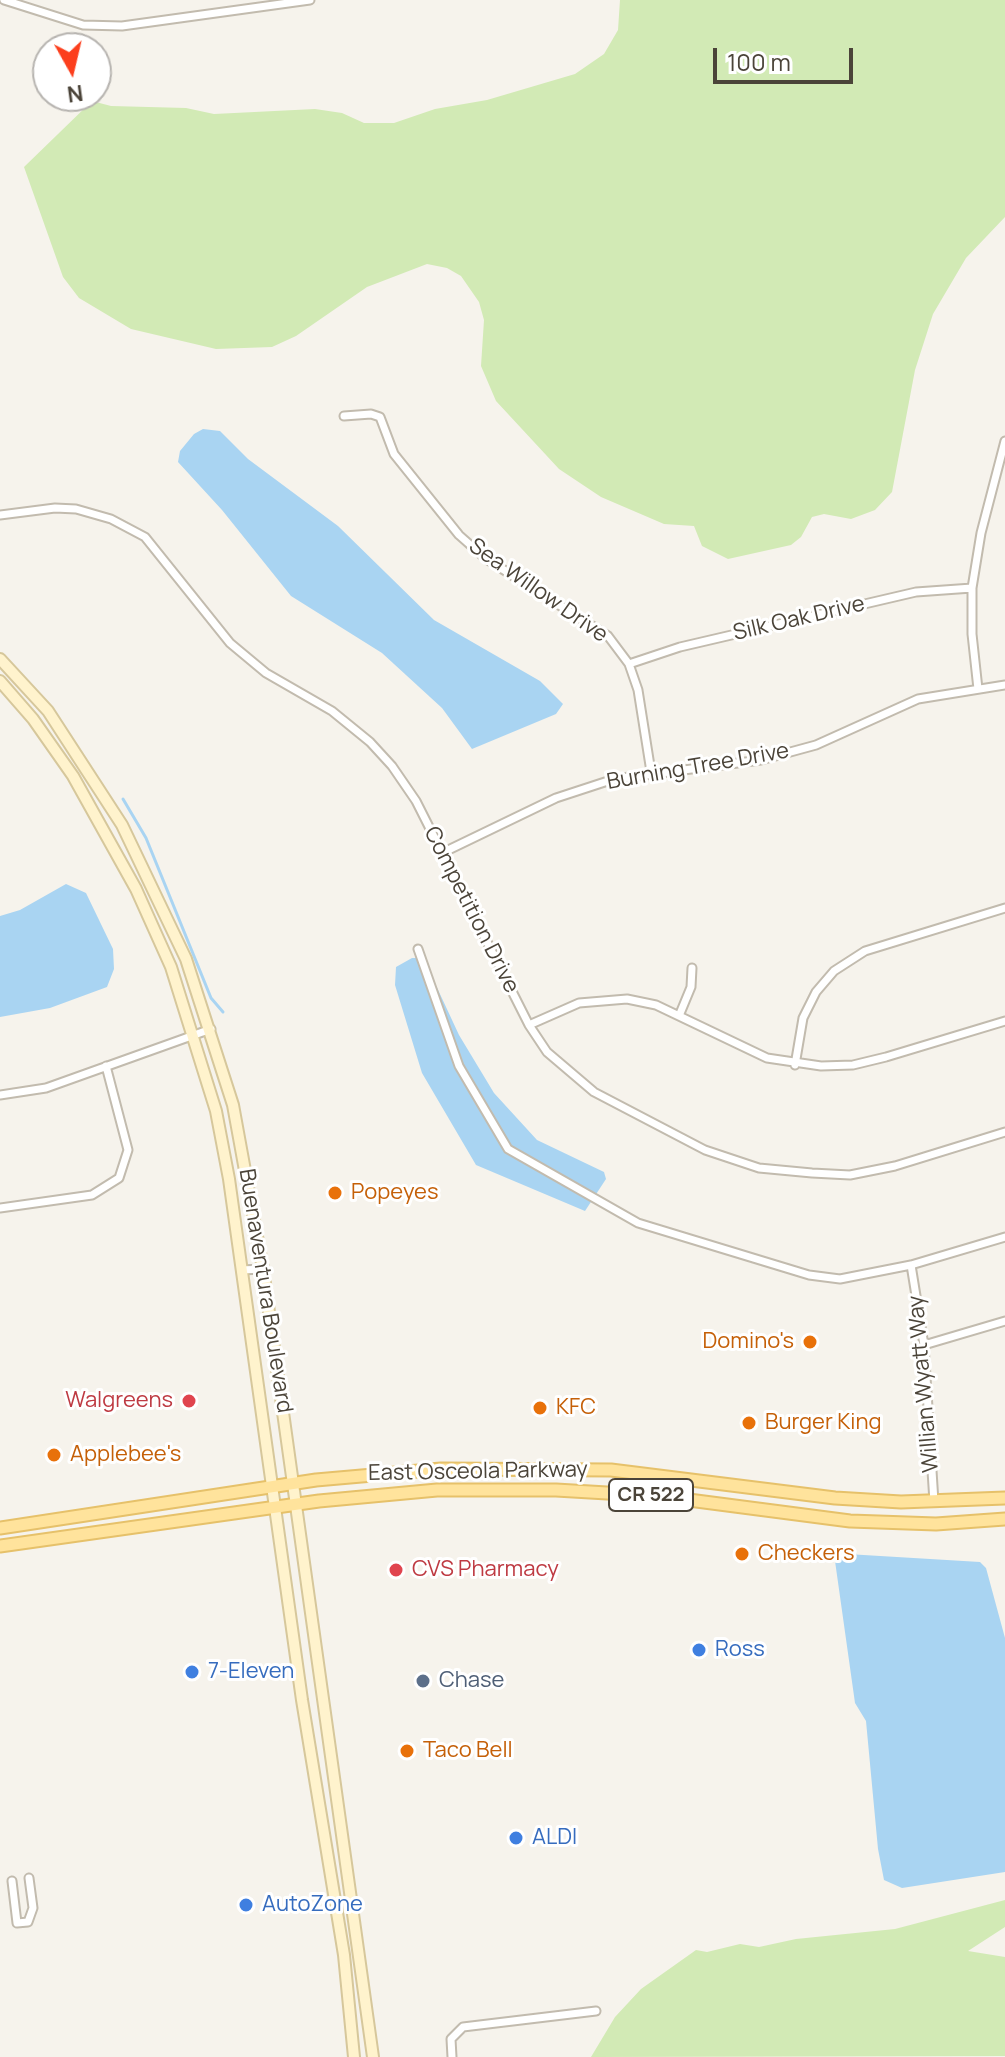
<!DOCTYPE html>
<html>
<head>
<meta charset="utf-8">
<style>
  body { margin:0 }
  #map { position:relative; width:1005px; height:2057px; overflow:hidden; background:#f6f3ec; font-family:Manrope,sans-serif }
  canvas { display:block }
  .north { position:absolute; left:32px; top:32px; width:80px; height:80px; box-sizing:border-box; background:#fff; border:2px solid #b7b4b0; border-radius:50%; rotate:172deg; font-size:22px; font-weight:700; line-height:32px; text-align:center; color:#4b4439 }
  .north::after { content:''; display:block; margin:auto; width:28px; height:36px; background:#fc3f1d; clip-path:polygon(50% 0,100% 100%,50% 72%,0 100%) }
  .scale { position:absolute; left:713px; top:48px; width:140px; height:36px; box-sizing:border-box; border:4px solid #4b4439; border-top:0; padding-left:10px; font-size:24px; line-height:28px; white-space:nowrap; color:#4b4439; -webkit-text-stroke:6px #fff; paint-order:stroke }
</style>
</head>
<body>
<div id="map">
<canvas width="1005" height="2057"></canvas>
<div class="north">N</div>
<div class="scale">100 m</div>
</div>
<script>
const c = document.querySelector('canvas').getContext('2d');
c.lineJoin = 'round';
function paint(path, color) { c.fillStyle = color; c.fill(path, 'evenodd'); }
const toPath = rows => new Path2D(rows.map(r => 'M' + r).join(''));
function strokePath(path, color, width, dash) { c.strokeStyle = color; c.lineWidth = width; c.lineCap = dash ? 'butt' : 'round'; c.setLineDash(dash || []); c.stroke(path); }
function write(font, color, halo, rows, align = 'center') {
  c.font = font + ' Manrope,sans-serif'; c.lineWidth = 6; c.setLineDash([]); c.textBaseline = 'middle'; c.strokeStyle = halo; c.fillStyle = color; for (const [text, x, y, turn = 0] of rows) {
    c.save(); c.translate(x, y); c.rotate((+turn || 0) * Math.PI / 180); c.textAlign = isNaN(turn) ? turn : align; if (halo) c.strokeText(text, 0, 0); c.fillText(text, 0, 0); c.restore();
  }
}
paint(toPath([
  [620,0,1005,0,1005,217,966,258,933,314,915,370,892,492,875,510,851,519,824,514,812,517,801,537,791,545,728,559,702,546,694,526,664,524,601,497,559,469,496,401,481,366,484,320,479,302,461,276,447,268,427,264,367,287,296,336,272,347,216,349,131,329,79,298,63,277,24,167,92,101,111,106,186,108,214,114,315,109,342,113,364,123,394,123,435,109,487,100,575,74,604,54,618,30],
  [1005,1900,1005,1927,968,1951,1005,1957,1005,2056,591,2057,615,2017,641,1989,696,1950,707,1952,740,1944,759,1947,796,1939,895,1929]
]), '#d2eab5');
paint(toPath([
  [203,429,220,431,248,459,338,526,434,620,540,681,563,704,556,714,472,749,442,708,382,653,291,596,222,510,178,462,180,451,194,434],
  [66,884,86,893,113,949,114,969,107,987,50,1008,0,1017,0,916,20,910],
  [412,958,420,958,433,979,459,1035,494,1093,537,1140,604,1172,606,1179,585,1211,476,1165,422,1073,395,985,396,967],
  [847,1554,980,1562,986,1568,1005,1638,1005,1872,902,1888,884,1880,878,1849,866,1721,855,1703,835,1561]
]), '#a9d4f2');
strokePath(toPath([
  [123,799,146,838,211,998,223,1012]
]), '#a9d4f2', 3);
const minor = toPath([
  [4,0,83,25,122,26,310,0],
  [344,416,371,414,380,417,394,454,459,535,485,558,608,636,629,664,638,690,651,772],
  [0,515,55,508,76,509,111,519,145,537,230,643,266,673,332,711,370,742,392,766,416,801,529,1025,547,1052,594,1092,705,1150,759,1168,812,1173,850,1175,895,1166,1005,1132],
  [629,664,680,647,916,592,972,588],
  [978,689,972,634,972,588,981,533,1005,441],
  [442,853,556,798,614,779,761,760,816,745,918,699,1005,685],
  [418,949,459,1066,508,1149,638,1223,809,1275,840,1279,911,1265,1005,1237],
  [679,1016,691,987,692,968],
  [529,1025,579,1003,627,999,656,1005,767,1058,821,1066,853,1065,886,1057,1005,1021],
  [795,1065,803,1018,816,992,834,971,865,951,1005,908],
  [0,1095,46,1088,211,1029],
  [0,1208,92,1195,119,1178,128,1150,106,1066],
  [911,1265,924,1345,934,1502],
  [241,1270,263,1269],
  [924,1345,1005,1321],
  [12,1881,17,1923,28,1922,33,1908,29,1878],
  [452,2057,451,2039,463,2027,596,2011]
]);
const secondary = toPath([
  [0,659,48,711,122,825,186,959,233,1105,263,1269,373,2057],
  [0,681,33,719,73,776,136,889,171,967,216,1111,229,1179,302,1700,344,1955,354,2057]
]);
const primary = toPath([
  [0,1528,316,1480,441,1469,611,1470,835,1498,901,1502,1005,1498],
  [0,1546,319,1501,437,1490,556,1490,658,1496,850,1521,936,1524,1005,1519]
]);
strokePath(minor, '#c2bbae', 11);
strokePath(secondary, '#d6c79b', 14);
strokePath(primary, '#e6c16a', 15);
strokePath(minor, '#fff', 7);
strokePath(secondary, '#fff3cd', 10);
strokePath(primary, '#ffe39c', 11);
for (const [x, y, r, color] of [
  [335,1193,8,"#e8710a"],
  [810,1342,8,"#e8710a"],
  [189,1401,8,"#e0444e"],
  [540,1408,8,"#e8710a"],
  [749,1423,8,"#e8710a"],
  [54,1455,8,"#e8710a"],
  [742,1554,8,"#e8710a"],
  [396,1570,8,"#e0444e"],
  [699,1650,8,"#3f7fe0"],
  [192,1672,8,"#3f7fe0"],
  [423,1681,8,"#5c6f8a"],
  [407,1751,8,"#e8710a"],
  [516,1838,8,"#3f7fe0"],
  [246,1905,8,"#3f7fe0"]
]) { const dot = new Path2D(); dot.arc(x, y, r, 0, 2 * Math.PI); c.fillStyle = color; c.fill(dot); strokePath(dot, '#fff', 3); }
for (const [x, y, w] of [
  [651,1495,84]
]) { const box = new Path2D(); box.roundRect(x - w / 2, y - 16, w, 32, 6); c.fillStyle = '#fff'; c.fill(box); strokePath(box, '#4b4439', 2); }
write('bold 20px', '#4b4439', null, [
  ["CR 522",651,1495]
]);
write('22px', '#4b4439', '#fff', [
  ["Sea Willow Drive",538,591,35],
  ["Silk Oak Drive",799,619,-13],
  ["Burning Tree Drive",698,767,-10],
  ["Competition Drive",471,910,63],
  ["Buenaventura Boulevard",265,1291,81],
  ["Willian Wyatt Way",924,1384,-95],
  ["East Osceola Parkway",478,1472,-1]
]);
write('22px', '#c56008', '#fff', [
  ["Popeyes",351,1193],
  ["Domino's",794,1342,"right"],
  ["KFC",556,1408],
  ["Burger King",765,1423],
  ["Applebee's",70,1455],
  ["Checkers",758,1554],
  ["Taco Bell",423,1751]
], 'left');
write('22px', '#be3a42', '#fff', [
  ["Walgreens",173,1401],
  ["CVS Pharmacy",412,1570,"left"]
], 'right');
write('22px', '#366cbe', '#fff', [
  ["Ross",715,1650],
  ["7-Eleven",208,1672],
  ["ALDI",532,1838],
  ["AutoZone",262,1905]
], 'left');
write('22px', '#4e5e75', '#fff', [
  ["Chase",439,1681]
], 'left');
</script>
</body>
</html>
